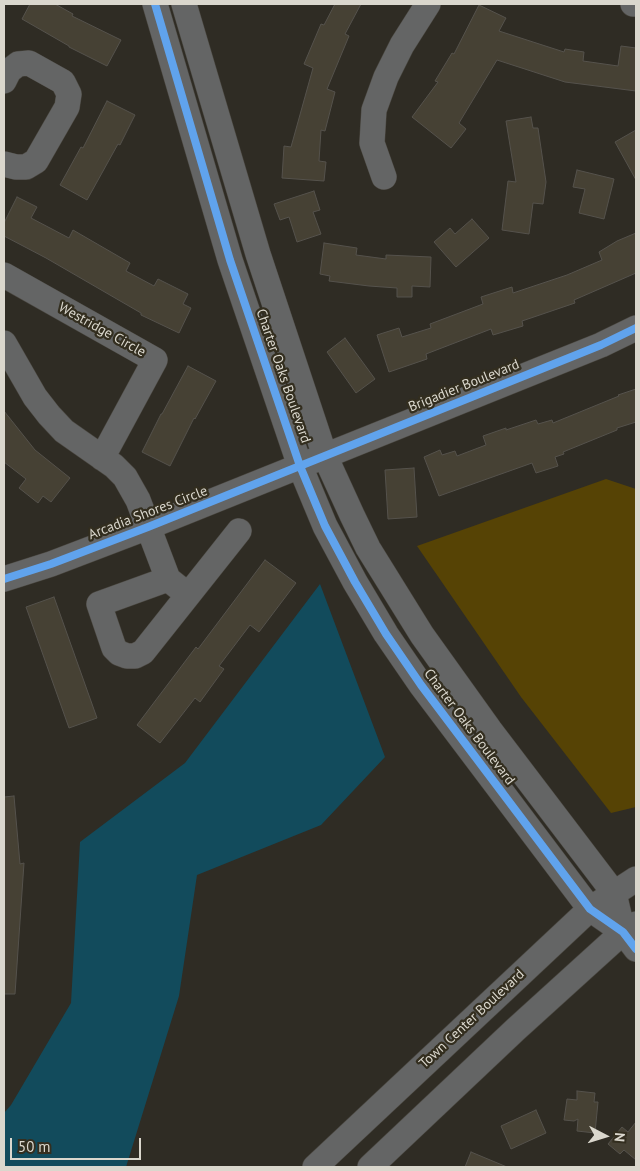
<!DOCTYPE html>
<html>
<head>
<meta charset="utf-8">
<style>
  body { margin:0 }
  #map { position:relative; width:640px; height:1171px; overflow:hidden; background:#2f2c24; font-family:"PT Sans",sans-serif }
  canvas { display:block }
  .frame { position:absolute; inset:0; border:5px solid #dad7cd; pointer-events:none }
  .north { position:absolute; left:580px; top:1111px; width:50px; height:50px; -webkit-text-stroke:4px #332e1f; paint-order:stroke; rotate:95deg; font-size:14px; font-weight:700; line-height:20px; text-align:center; color:#dad7cd }
  .north::after { content:''; display:block; margin:auto; width:18px; height:22px; background:#dad7cd; clip-path:polygon(50% 0,100% 100%,50% 72%,0 100%) }
  .scale { position:absolute; left:10px; top:1138px; width:131px; height:22px; box-sizing:border-box; border:2px solid #dad7cd; border-top:0; padding-left:6px; font-size:15px; line-height:18px; white-space:nowrap; color:#dad7cd; -webkit-text-stroke:4px #332e1f; paint-order:stroke }
</style>
</head>
<body>
<div id="map">
<canvas width="640" height="1171"></canvas>
<div class="frame"></div>
<div class="north">N</div>
<div class="scale">50 m</div>
</div>
<script>
const c = document.querySelector('canvas').getContext('2d');
c.lineJoin = 'round';
function paint(path, color) { c.fillStyle = color; c.fill(path, 'evenodd'); }
const toPath = rows => new Path2D(rows.map(r => 'M' + r).join(''));
function strokePath(path, color, width, dash) { c.strokeStyle = color; c.lineWidth = width; c.lineCap = dash ? 'butt' : 'round'; c.setLineDash(dash || []); c.stroke(path); }
function write(font, color, halo, rows, align = 'center') {
  c.font = font + ' "PT Sans",sans-serif'; c.lineWidth = 4.5; c.setLineDash([]); c.textBaseline = 'middle'; c.strokeStyle = halo; c.fillStyle = color; for (const [text, x, y, turn = 0] of rows) {
    c.save(); c.translate(x, y); c.rotate((+turn || 0) * Math.PI / 180); c.textAlign = isNaN(turn) ? turn : align; if (halo) c.strokeText(text, 0, 0); c.fillText(text, 0, 0); c.restore();
  }
}
paint(toPath([
  [606,479,636,489,636,807,611,813,521,697,417,546]
]), '#564305');
paint(toPath([
  [320,584,385,757,321,825,197,875,179,996,126,1167,4,1167,4,1113,11,1105,71,1003,80,842,185,763]
]), '#124b5c');
const building = toPath([
  [30,4,55,4,73,14,72,16,121,40,107,66,69,47,69,46,22,19,30,4],
  [335,4,361,4,345,34,349,36,327,89,335,92,325,131,321,130,319,161,326,162,324,181,282,178,284,146,291,147,313,68,304,64,321,24,324,25,335,4],
  [479,5,506,18,499,31,564,52,565,49,584,52,583,61,618,66,621,46,636,48,636,91,565,82,497,60,459,123,466,129,451,148,412,117,438,82,435,81,452,53,454,54,479,5],
  [107,101,135,115,120,145,118,144,87,200,60,185,81,147,83,148,107,101],
  [531,117,533,128,538,128,546,182,543,204,533,203,529,234,502,230,508,181,516,182,506,121,531,117],
  [636,130,636,180,615,142,636,130],
  [577,170,614,179,604,219,579,213,585,189,573,187,577,170],
  [314,191,320,210,313,212,321,234,297,242,289,217,280,220,274,204,314,191],
  [17,197,37,207,31,218,69,238,73,230,130,263,126,271,154,286,158,279,188,294,183,304,191,308,179,333,141,315,141,313,46,258,4,236,4,223,17,197],
  [472,219,489,238,456,267,434,242,450,228,455,234,472,219],
  [636,233,636,273,574,300,575,303,522,321,523,326,493,335,491,329,426,354,427,359,389,372,377,335,399,328,402,337,431,328,430,324,483,304,481,297,512,287,513,293,567,275,602,260,599,252,617,241,636,233],
  [324,243,357,248,356,255,386,259,386,255,431,257,430,287,412,286,412,297,397,297,397,288,369,286,329,281,330,276,320,274,324,243],
  [345,338,375,379,356,393,327,352,345,338],
  [188,366,216,381,195,419,194,418,170,466,142,452,161,414,162,414,188,366],
  [636,389,636,422,617,428,617,430,563,452,564,454,555,457,558,466,536,473,532,463,439,496,424,457,440,450,442,455,455,451,457,456,486,445,483,436,506,428,506,430,536,420,538,424,552,420,553,423,619,396,618,395,636,389],
  [4,411,35,450,70,478,51,502,43,496,38,503,19,488,26,479,4,462,4,411],
  [414,468,417,517,388,519,385,470,414,468],
  [265,560,296,583,259,632,250,625,219,666,224,669,200,702,195,698,160,743,137,725,196,647,198,649,265,560],
  [54,597,97,718,69,728,26,607,54,597],
  [14,796,20,864,24,863,15,994,4,994,4,797,14,796],
  [577,1091,595,1093,594,1102,598,1102,595,1133,577,1131,578,1119,574,1121,564,1120,567,1099,577,1100,577,1091],
  [536,1110,546,1133,511,1149,501,1126,536,1110],
  [636,1122,636,1160,624,1150,620,1154,608,1144,622,1127,628,1132,636,1122],
  [471,1152,507,1167,465,1167,471,1152]
]);
paint(building, '#464134');
strokePath(building, '#55524c', 1);
const minor = toPath([
  [155,4,230,260,300,466,325,526,355,582,386,634,421,685,590,909,623,932,636,949],
  [184,4,258,254,325,456,352,515,368,548,422,635,490,730,614,893,623,932],
  [633,4,636,4],
  [4,81,9,71,18,64,29,63,63,82,69,94,67,107,36,161,26,167,16,167,4,164],
  [384,177,372,143,374,110,386,77,402,45,428,4],
  [4,275,155,360,102,458],
  [4,343,35,397,49,415,64,431,114,466,125,477,138,500,168,579,188,595],
  [4,579,51,564,148,527,601,345,636,328],
  [168,579,99,604,114,648,119,653,127,656,135,656,143,652,239,531],
  [315,1167,590,909,636,879],
  [370,1167,515,1030,623,932,636,924]
]);
strokePath(minor, '#4a4740', 26);
strokePath(minor, '#646565', 25);
strokePath(toPath([
  [155,4,230,260,300,466,325,526,355,582,386,634,421,685,590,909,623,932,636,949],
  [4,579,51,564,148,527,601,345,636,328]
]), '#60a3ed', 8);
write('14px', '#dad7cd', '#332e1f', [
  ["Westridge Circle",102,330,29],
  ["Charter Oaks Boulevard",283,376,71],
  ["Brigadier Boulevard",464,386,-22],
  ["Arcadia Shores Circle",148,513,-21],
  ["Charter Oaks Boulevard",469,727,53],
  ["Town Center Boulevard",472,1019,-43]
]);
</script>
</body>
</html>
